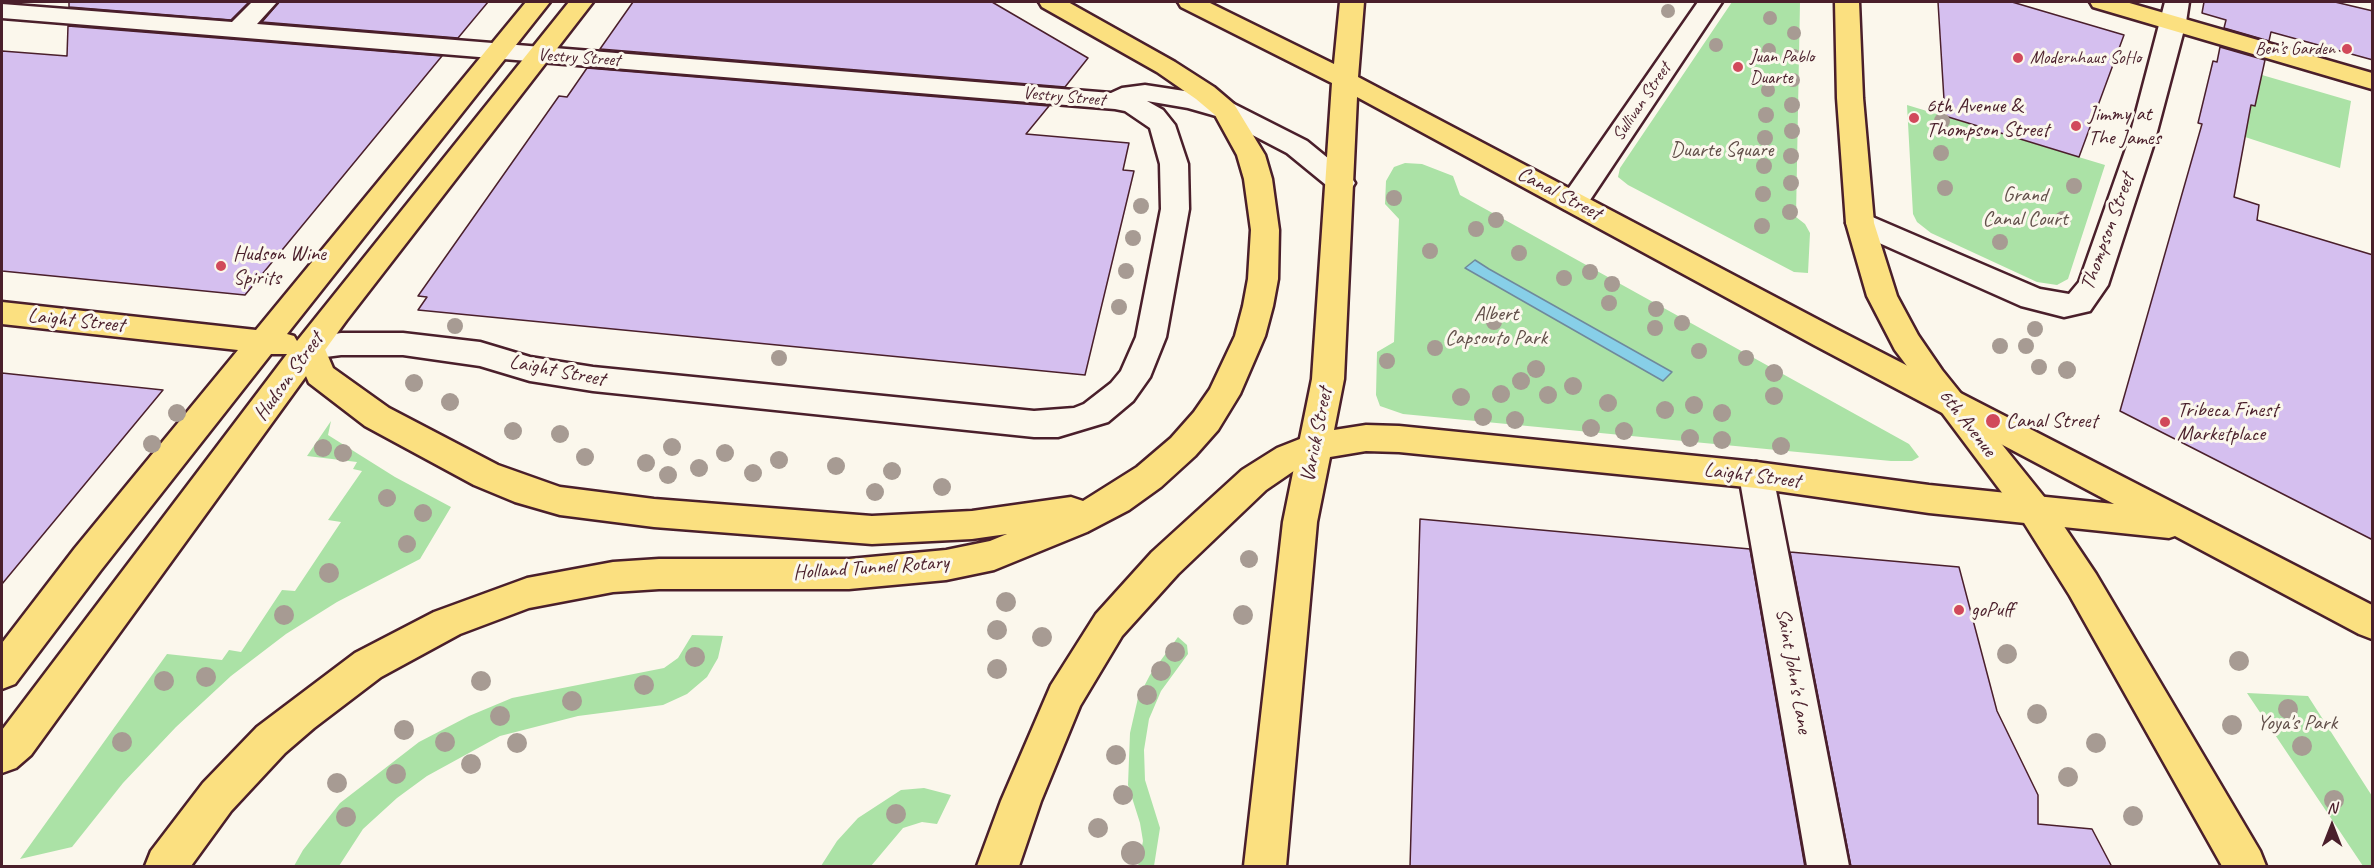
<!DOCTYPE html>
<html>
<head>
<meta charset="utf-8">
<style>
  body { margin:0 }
  #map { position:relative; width:2374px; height:868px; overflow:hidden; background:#fbf7ec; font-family:Caveat,sans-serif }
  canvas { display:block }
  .frame { position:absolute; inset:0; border:3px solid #4a1f2b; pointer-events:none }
  .north { position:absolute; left:2302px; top:796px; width:60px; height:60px; -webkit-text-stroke:4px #fbf7ec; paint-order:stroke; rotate:0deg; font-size:16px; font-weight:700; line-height:24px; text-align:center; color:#4a1f2b }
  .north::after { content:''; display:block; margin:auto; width:21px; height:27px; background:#4a1f2b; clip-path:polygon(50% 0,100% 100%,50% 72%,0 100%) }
</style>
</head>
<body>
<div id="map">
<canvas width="2374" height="868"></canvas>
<div class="frame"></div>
<div class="north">N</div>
</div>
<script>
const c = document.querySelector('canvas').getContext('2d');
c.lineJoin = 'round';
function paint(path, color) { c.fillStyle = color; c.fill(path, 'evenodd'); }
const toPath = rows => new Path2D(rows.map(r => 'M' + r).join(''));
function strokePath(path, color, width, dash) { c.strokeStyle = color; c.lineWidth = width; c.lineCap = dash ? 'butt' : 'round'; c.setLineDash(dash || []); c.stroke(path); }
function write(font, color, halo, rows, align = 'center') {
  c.font = font + ' Caveat,sans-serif'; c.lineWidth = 6; c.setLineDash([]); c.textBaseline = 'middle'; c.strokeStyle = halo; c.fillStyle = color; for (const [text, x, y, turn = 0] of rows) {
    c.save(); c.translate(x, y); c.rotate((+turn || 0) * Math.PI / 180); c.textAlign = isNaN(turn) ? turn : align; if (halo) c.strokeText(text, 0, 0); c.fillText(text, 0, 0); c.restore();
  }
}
paint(toPath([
  [1732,2,1800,2,1796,217,1805,224,1810,233,1808,273,1794,272,1628,185,1618,177,1620,168],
  [2262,75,2351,101,2340,168,2245,137,2251,105,2255,105],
  [1907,105,2105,165,2068,279,2057,285,2037,282,1931,233,1917,222,1913,214],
  [1405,163,1422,164,1453,176,1460,195,1909,444,1919,457,1912,461,1891,461,1403,414,1380,406,1376,395,1377,352,1394,342,1399,219,1385,204,1386,181,1394,167],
  [331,421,328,435,395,477,451,507,420,559,337,602,286,634,231,676,176,727,123,783,72,847,20,859,167,654,222,660,229,650,241,652,282,590,295,591,341,522,328,520,362,471,353,469,357,462,307,456],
  [692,635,723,636,718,658,707,677,687,694,663,705,578,716,500,736,427,776,397,798,363,829,339,866,294,866,303,850,340,803,419,742,469,716,512,698,664,668,678,658],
  [1178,637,1187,645,1188,654,1161,691,1149,719,1144,750,1145,780,1160,828,1154,866,1138,866,1143,841,1140,823,1128,785,1130,733,1138,698,1150,675],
  [2247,693,2308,696,2372,796,2372,866,2363,866],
  [924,788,951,795,937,824,922,822,903,828,871,866,821,866,837,841,858,818,901,790]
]), '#abe2a6');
const water = toPath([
  [1475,260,1489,269,1672,372,1663,381,1465,268,1475,260]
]);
paint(water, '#87cfe8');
strokePath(water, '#6f899c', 1.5);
const building = toPath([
  [69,2,249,2,231,20,69,7,69,2],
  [279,2,488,2,458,38,262,22,279,2],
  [633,2,992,2,1088,58,1065,87,600,49,633,2],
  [1938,2,2012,2,2124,35,2079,157,1945,116,1938,2],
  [2204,2,2335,2,2373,11,2373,60,2271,32,2269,41,2224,28,2226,20,2202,13,2204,2],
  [68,26,442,56,245,295,2,271,2,51,67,56,68,26],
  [2220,47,2265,60,2255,106,2251,105,2234,197,2259,205,2257,220,2373,255,2373,540,2120,411,2202,124,2198,123,2213,61,2217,62,2220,47],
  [587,68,1049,106,1026,134,1129,143,1123,170,1134,171,1085,375,418,310,427,297,418,296,559,96,567,97,587,68],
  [2,373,163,390,2,584,2,373],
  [1420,519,1750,549,1805,867,1410,867,1420,519],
  [1790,552,1959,567,1997,711,2038,795,2038,824,2092,829,2112,867,1851,867,1790,552]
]);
paint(building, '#d5bfef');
strokePath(building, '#4a1f2b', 1.5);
const minor = toPath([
  [252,2,277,2,257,24,1111,93,1122,88,1145,85,1191,92,1234,104,1307,141,1351,177,1355,183,1351,189,1341,192,1331,189,1287,153,1216,116,1188,108,1147,101,1163,110,1175,125,1188,164,1189,209,1166,337,1150,377,1133,401,1108,422,1058,437,1034,437,593,391,530,381,480,366,403,355,341,355,310,359,299,356,294,348,299,340,341,333,403,333,480,342,530,357,593,367,1034,411,1074,408,1084,404,1111,383,1121,371,1136,337,1161,209,1160,164,1150,128,1125,111,1115,109,2,18,2,4,232,22,252,2],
  [1698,2,1722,2,1584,209,1574,211,1564,209,1560,202,1564,195,1698,2],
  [2165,2,2189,2,2186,22,2154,143,2108,285,2090,311,2064,317,2021,306,1850,230,1846,223,1850,216,1860,213,1870,216,2040,289,2069,294,2079,282,2128,143,2165,2],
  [1756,462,1768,465,1773,475,1849,866,1807,866,1739,475,1744,465,1756,462]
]);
const major = toPath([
  [526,2,550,2,287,334,294,336,297,341,569,2,593,2,346,321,31,755,16,768,2,773,2,730,287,354,271,354,101,570,15,684,2,689,2,643,75,548,238,350,2,324,2,302,256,330,526,2],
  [1178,2,1208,2,1334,64,1340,2,1364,2,1358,77,1836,329,2372,605,2372,639,2359,634,2175,536,2169,538,1929,513,1756,488,1399,452,1366,451,1330,457,1317,522,1286,866,1244,866,1283,522,1312,379,1332,83,1181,7,1178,2],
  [1357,97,1814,345,2114,504,1929,485,1756,462,1399,426,1366,425,1334,430,1344,379,1357,97],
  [2090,2,2126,2,2372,73,2372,89,2093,7,2090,2]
]);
const highway = toPath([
  [1039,2,1068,2,1175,62,1214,87,1234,104,1265,155,1272,179,1279,230,1278,279,1273,306,1265,336,1240,394,1218,430,1195,456,1161,487,1129,510,1087,532,994,570,946,580,849,589,659,589,613,592,529,608,460,634,381,677,314,728,285,753,231,811,191,866,145,866,151,851,203,783,257,727,355,653,434,612,527,578,613,562,659,559,849,559,946,550,990,541,1007,534,972,539,872,544,654,527,560,515,515,502,474,485,365,426,309,383,294,348,299,340,310,337,321,340,333,368,389,408,498,465,560,487,654,499,872,516,972,511,1071,497,1083,501,1137,467,1171,438,1194,412,1210,389,1235,336,1243,306,1248,279,1251,230,1244,179,1237,155,1215,115,1196,99,1157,72,1042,7,1039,2],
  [1835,2,1859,2,1863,98,1874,223,1897,296,1918,335,1942,370,2045,498,2096,574,2260,851,2266,866,2222,866,2070,596,2021,518,1895,350,1867,296,1846,223,1837,98,1835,2],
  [1315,433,1327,437,1332,446,1327,455,1301,466,1266,490,1178,574,1122,636,1080,706,1041,801,1019,866,977,866,1001,801,1051,685,1096,614,1152,552,1242,470,1277,448,1315,433]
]);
strokePath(minor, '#4a1f2b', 5);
strokePath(major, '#4a1f2b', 5);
strokePath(highway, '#4a1f2b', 5);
paint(minor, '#fbf7ec');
paint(major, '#fbe080');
paint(highway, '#fbe080');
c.fillStyle = '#a79b93';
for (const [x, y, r] of [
  [1668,11,7],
  [1770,18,7],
  [1794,33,7],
  [1716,45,7],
  [1769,50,7],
  [1794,56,7],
  [1793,80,7],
  [1768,90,7],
  [1792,105,8],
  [1766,115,8],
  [1942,121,8],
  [1792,131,8],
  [1765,138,8],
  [1941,153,8],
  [1791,156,8],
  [1764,166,8],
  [1791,183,8],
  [2074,186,8],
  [1945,188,8],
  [1763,194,8],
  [1394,198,8],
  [1141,206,8],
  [1790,212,8],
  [2063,219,8],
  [1496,220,8],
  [1762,226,8],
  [1476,229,8],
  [1133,238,8],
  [2000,242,8],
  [1430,251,8],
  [1519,253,8],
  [1126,271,8],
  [1590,272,8],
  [1564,278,8],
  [1612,284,8],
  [1609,303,8],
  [1119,307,8],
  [1656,309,8],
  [1494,322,8],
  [1682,323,8],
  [455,326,8],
  [1655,328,8],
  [2035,329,8],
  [2000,346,8],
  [2026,346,8],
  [1435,348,8],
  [1699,351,8],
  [779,358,8],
  [1746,358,8],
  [1387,361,8],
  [2039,367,8],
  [1536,369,9],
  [2067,370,9],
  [1774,373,9],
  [1521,381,9],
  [414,383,9],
  [1573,386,9],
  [1501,394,9],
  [1548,395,9],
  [1774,396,9],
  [1461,397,9],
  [450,402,9],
  [1608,403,9],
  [1694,405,9],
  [1665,410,9],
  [177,413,9],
  [1722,413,9],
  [1483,417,9],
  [1515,420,9],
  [1591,428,9],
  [513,431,9],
  [1624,431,9],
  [560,434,9],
  [1690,438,9],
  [1722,440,9],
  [152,444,9],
  [1781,446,9],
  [672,447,9],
  [323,448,9],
  [343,453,9],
  [725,453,9],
  [585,457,9],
  [779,460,9],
  [646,463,9],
  [836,466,9],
  [699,468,9],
  [892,471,9],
  [753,473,9],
  [668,475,9],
  [942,487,9],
  [875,492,9],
  [387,498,9],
  [423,513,9],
  [407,544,9],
  [1249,559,9],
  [329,573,10],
  [1006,602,10],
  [284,615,10],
  [1243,615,10],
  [997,630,10],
  [1042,637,10],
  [1175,652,10],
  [2007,654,10],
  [695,657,10],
  [2239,661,10],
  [997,669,10],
  [1161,671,10],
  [206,677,10],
  [164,681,10],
  [481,681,10],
  [644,685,10],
  [1147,695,10],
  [572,701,10],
  [2288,709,10],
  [2037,714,10],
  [500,716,10],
  [2232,725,10],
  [404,730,10],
  [122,742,10],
  [445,742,10],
  [517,743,10],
  [2096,743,10],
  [2302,746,10],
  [1116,755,10],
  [471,764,10],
  [396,774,10],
  [2068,777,10],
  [337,783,10],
  [1123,795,10],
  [2334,800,10],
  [896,814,10],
  [2133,816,10],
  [346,817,10],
  [1098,828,10],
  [1133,853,12]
]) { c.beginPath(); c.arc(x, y, r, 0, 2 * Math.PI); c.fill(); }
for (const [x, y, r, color] of [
  [2347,49,6,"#d1495b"],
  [2018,58,6,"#d1495b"],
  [1738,67,6,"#d1495b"],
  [1914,118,6,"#d1495b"],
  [2076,126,6,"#d1495b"],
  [221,266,6,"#d1495b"],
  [1993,421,8,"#d1495b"],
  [2165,422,6,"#d1495b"],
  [1959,610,6,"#d1495b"]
]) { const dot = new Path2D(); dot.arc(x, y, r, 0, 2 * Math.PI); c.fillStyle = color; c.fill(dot); strokePath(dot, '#fbf7ec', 2); }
write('18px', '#4a1f2b', '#fbf7ec', [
  ["Ben’s Garden",2335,49,"right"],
  ["Juan Pablo",1750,57],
  ["Duarte",1750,78],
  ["Modernhaus SoHo",2030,58]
], 'left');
write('18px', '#4a1f2b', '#fbf7ec', [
  ["Vestry Street",579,58,4],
  ["Vestry Street",1064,97,5],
  ["Sullivan Street",1642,102,-56]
]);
write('21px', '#4a1f2b', '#fbf7ec', [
  ["6th Avenue &",1926,106],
  ["Thompson Street",1926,130],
  ["Jimmy at",2088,114],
  ["The James",2088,138],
  ["Hudson Wine",233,254],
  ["Spirits",233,278],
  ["Tribeca Finest",2177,410],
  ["Marketplace",2177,434],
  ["Canal Street",2006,421],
  ["goPuff",1971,610]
], 'left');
write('21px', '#62504a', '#fbf7ec', [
  ["Duarte Square",1722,150],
  ["Grand",2025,195],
  ["Canal Court",2025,219],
  ["Albert",1496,314],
  ["Capsouto Park",1496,338],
  ["Yoya's Park",2297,723]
]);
write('21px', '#4a1f2b', '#fbf7ec', [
  ["Canal Street",1559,194,28],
  ["Thompson Street",2108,232,-70],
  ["Laight Street",76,321,6],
  ["Laight Street",557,371,11],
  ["Hudson Street",289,377,-54],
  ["6th Avenue",1967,423,52],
  ["Varick Street",1317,435,-79],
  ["Laight Street",1752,476,7],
  ["Holland Tunnel Rotary",871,568,-4],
  ["Saint John's Lane",1793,671,80]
]);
</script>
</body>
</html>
